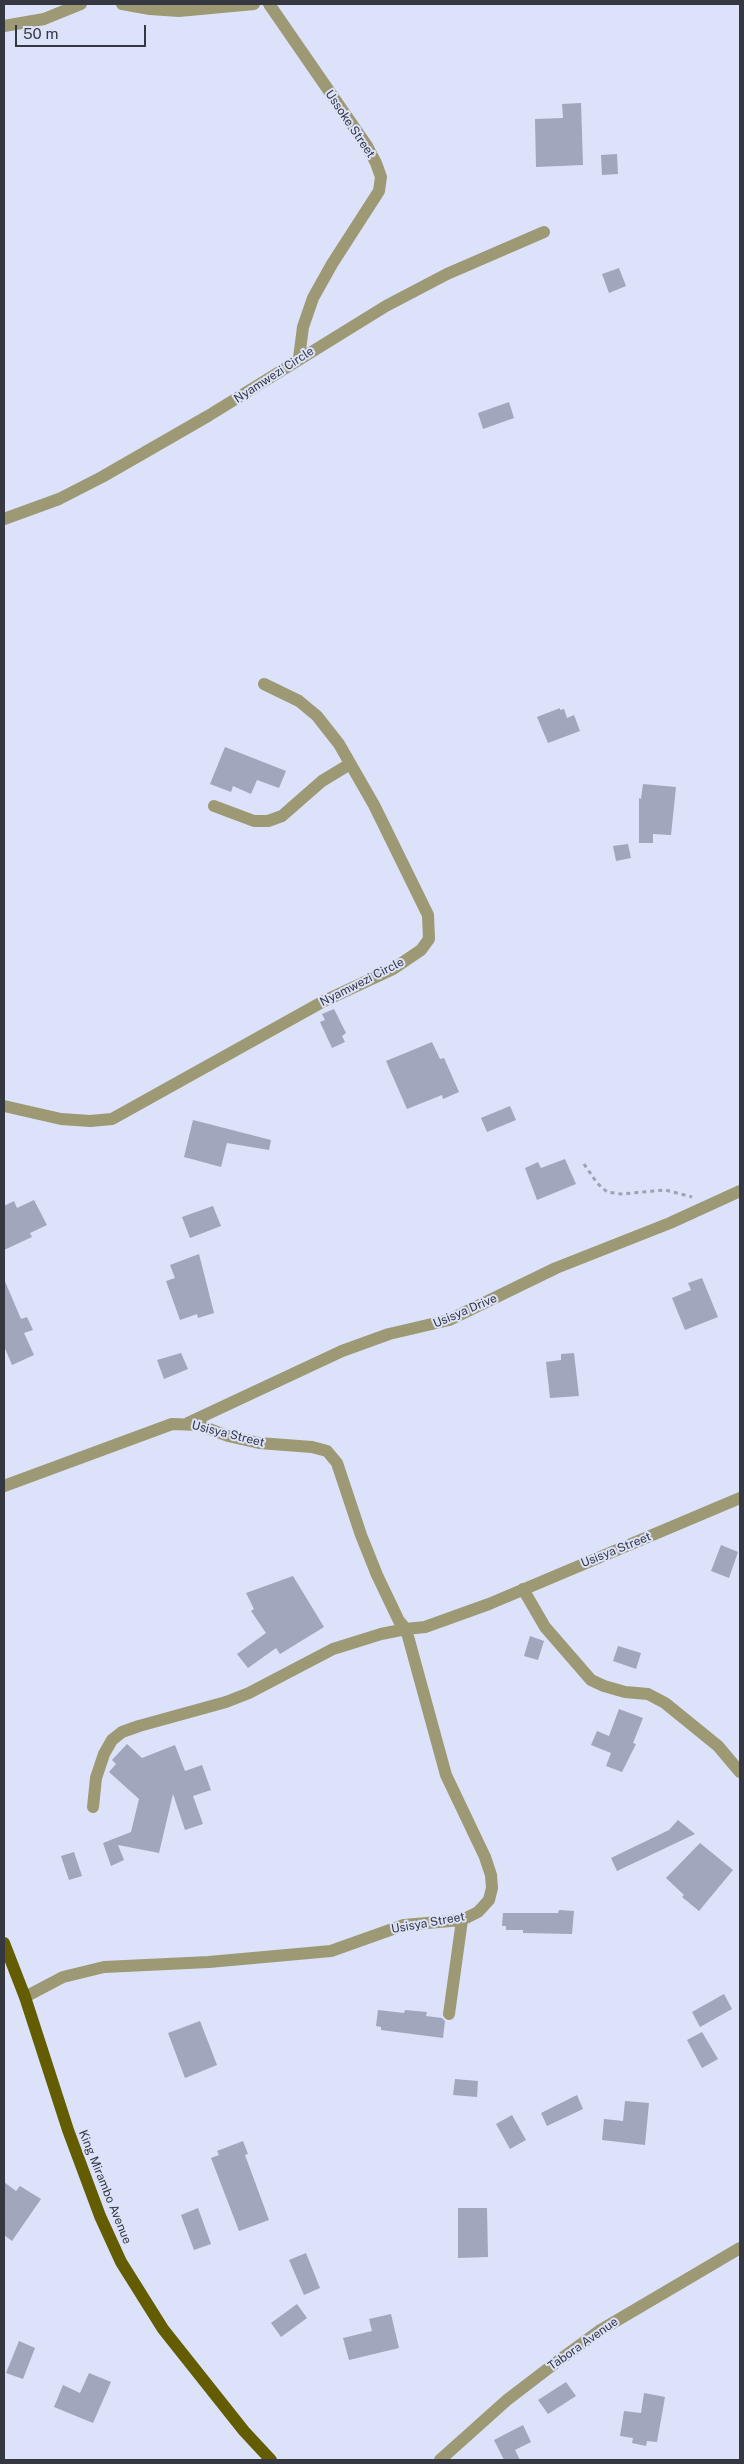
<!DOCTYPE html>
<html>
<head>
<meta charset="utf-8">
<style>
  body { margin:0 }
  #map { position:relative; width:744px; height:2464px; overflow:hidden; background:#dce2f9; font-family:"Public Sans",sans-serif }
  canvas { display:block }
  .frame { position:absolute; inset:0; border:5px solid #353841; pointer-events:none }
  .scale { position:absolute; left:15px; top:25px; width:131px; height:22px; box-sizing:border-box; border:2px solid #353841; border-top:0; padding-left:6px; font-size:15px; line-height:18px; white-space:nowrap; color:#353841; -webkit-text-stroke:4px #dce2f9; paint-order:stroke }
</style>
</head>
<body>
<div id="map">
<canvas width="744" height="2464"></canvas>
<div class="frame"></div>
<div class="scale">50 m</div>
</div>
<script>
const c = document.querySelector('canvas').getContext('2d');
c.lineJoin = 'round';
function paint(path, color) { c.fillStyle = color; c.fill(path, 'evenodd'); }
const toPath = rows => new Path2D(rows.map(r => 'M' + r).join(''));
function strokePath(path, color, width, dash) { c.strokeStyle = color; c.lineWidth = width; c.lineCap = dash ? 'butt' : 'round'; c.setLineDash(dash || []); c.stroke(path); }
function write(font, color, halo, rows, align = 'center') {
  c.font = font + ' "Public Sans",sans-serif'; c.lineWidth = 4; c.setLineDash([]); c.textBaseline = 'middle'; c.strokeStyle = halo; c.fillStyle = color; for (const [text, x, y, turn = 0] of rows) {
    c.save(); c.translate(x, y); c.rotate((+turn || 0) * Math.PI / 180); c.textAlign = isNaN(turn) ? turn : align; if (halo) c.strokeText(text, 0, 0); c.fillText(text, 0, 0); c.restore();
  }
}
paint(toPath([
  [581,103,583,165,536,167,535,119,563,118,562,104],
  [617,154,618,174,602,175,601,155],
  [619,268,626,286,609,293,602,274],
  [509,402,514,418,483,429,478,413],
  [560,708,560,710,564,709,567,718,574,715,580,731,548,743,537,717],
  [225,747,286,771,279,788,257,780,251,794,233,786,231,792,210,784],
  [643,784,676,787,671,835,653,834,653,843,639,843,639,798,641,799],
  [628,844,631,858,616,861,613,846],
  [334,1009,346,1033,342,1036,345,1042,332,1048,320,1022,325,1020,322,1014],
  [432,1042,440,1059,444,1058,459,1092,443,1099,442,1095,407,1109,386,1061],
  [510,1106,516,1120,487,1132,481,1118],
  [193,1120,271,1140,269,1150,227,1143,221,1167,184,1157],
  [565,1159,576,1184,537,1200,525,1168,538,1162,541,1168],
  [34,1200,47,1225,30,1233,32,1237,4,1250,4,1206,14,1201,17,1208],
  [213,1206,221,1226,190,1238,182,1217],
  [199,1254,214,1313,198,1318,197,1314,180,1320,166,1281,175,1278,170,1265],
  [702,1278,718,1317,685,1330,672,1298,691,1290,688,1283],
  [4,1279,21,1319,27,1317,33,1330,24,1333,34,1355,12,1365,4,1346],
  [181,1353,188,1369,164,1379,157,1360],
  [574,1353,579,1396,550,1398,546,1362,561,1360,561,1354],
  [721,1545,738,1552,729,1578,711,1571],
  [293,1576,324,1627,280,1654,276,1648,248,1668,237,1654,266,1633,251,1611,254,1609,246,1593],
  [530,1636,544,1641,538,1660,524,1656],
  [618,1646,641,1653,636,1669,613,1661],
  [619,1709,643,1718,633,1743,636,1744,622,1772,606,1766,611,1753,591,1745,597,1731,609,1736],
  [127,1744,142,1758,175,1745,185,1771,202,1765,211,1790,193,1796,203,1824,185,1830,173,1794,159,1853,118,1845,124,1860,111,1866,103,1843,131,1832,139,1799,109,1772,116,1764,112,1760],
  [678,1820,695,1834,617,1871,611,1858,669,1830],
  [700,1843,733,1870,699,1911,682,1897,684,1895,666,1878],
  [74,1852,82,1876,69,1880,61,1856],
  [559,1910,574,1911,572,1934,523,1933,523,1930,506,1930,506,1926,502,1926,503,1913,558,1913],
  [724,1994,732,2009,700,2027,692,2012],
  [378,2010,404,2013,405,2010,427,2012,426,2016,442,2018,445,2021,443,2038,381,2030,381,2027,376,2026],
  [200,2021,217,2065,185,2078,168,2033],
  [702,2032,718,2059,702,2068,687,2040],
  [455,2079,478,2081,477,2097,453,2095],
  [577,2095,583,2109,547,2126,541,2113],
  [625,2101,649,2103,645,2145,602,2140,604,2119,623,2121],
  [512,2115,526,2140,510,2149,496,2124],
  [243,2141,248,2154,245,2155,269,2220,239,2231,211,2158,219,2155,217,2151],
  [4,2182,16,2191,20,2186,41,2199,12,2241,4,2235],
  [198,2208,211,2244,194,2250,181,2215],
  [458,2208,487,2208,488,2257,458,2258],
  [306,2253,320,2288,304,2295,289,2260],
  [297,2304,307,2318,281,2337,271,2323],
  [391,2314,399,2348,349,2360,343,2338,372,2331,369,2319],
  [19,2341,35,2348,23,2379,6,2373],
  [89,2373,111,2382,93,2423,54,2407,63,2385,80,2393],
  [566,2382,576,2396,548,2414,538,2400],
  [644,2393,665,2397,657,2442,647,2441,646,2446,632,2443,633,2438,620,2436,624,2411,641,2413],
  [523,2425,531,2442,515,2450,520,2460,504,2460,494,2440]
]), '#a0a6bb');
strokePath(toPath([
  [584,1164,597,1183,607,1192,621,1194,665,1190,692,1197]
]), '#9da2b4', 3, [4, 4]);
strokePath(toPath([
  [122,4,150,9,179,11,254,4],
  [269,4,367,146,376,163,381,177,379,191,332,264,313,298,303,327,299,358],
  [4,26,44,19,81,4],
  [4,519,59,499,102,477,208,416,386,306,447,274,544,232],
  [214,806,254,821,268,821,282,816,322,781,350,764],
  [4,1106,61,1119,90,1121,112,1119,324,1001,393,969,421,950,429,939,428,915,374,805,339,744,317,716,299,701,264,684],
  [188,1423,342,1351,389,1334,449,1320,556,1268,670,1223,740,1191],
  [4,1486,172,1424,199,1425,228,1436,259,1443,312,1447,327,1451,337,1463,361,1535,377,1575,399,1621,406,1629,425,1627,489,1604,740,1498],
  [523,1589,545,1627,591,1680,604,1686,625,1692,648,1694,665,1703,718,1746,740,1772],
  [25,1997,63,1977,104,1967,209,1962,331,1951,404,1925,462,1920,478,1912,489,1900,492,1888,491,1875,485,1857,446,1775,406,1629,381,1634,333,1649,249,1693,226,1702,139,1726,122,1732,112,1740,104,1754,96,1778,93,1807],
  [449,2014,462,1920],
  [440,2460,507,2400,554,2364,599,2331,740,2248]
]), '#9c9974', 12);
strokePath(toPath([
  [4,1943,25,1997,68,2130,100,2216,121,2262,163,2329,244,2431,271,2460]
]), '#635c00', 12);
write('12px', '#353841', '#dce2f9', [
  ["Ussoke Street",350,124,56],
  ["Nyamwezi Circle",274,375,-33],
  ["Nyamwezi Circle",362,982,-27],
  ["Usisya Drive",465,1311,-23],
  ["Usisya Street",228,1434,14],
  ["Usisya Street",616,1550,-22],
  ["Usisya Street",428,1923,-10],
  ["King Mirambo Avenue",105,2187,68],
  ["Tabora Avenue",583,2344,-35]
]);
</script>
</body>
</html>
